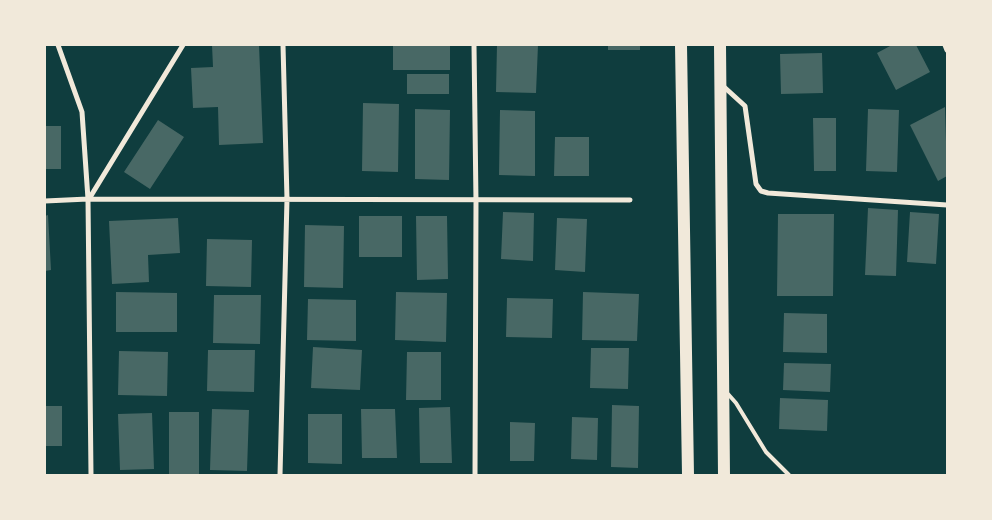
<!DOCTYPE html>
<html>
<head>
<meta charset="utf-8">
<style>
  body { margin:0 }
  #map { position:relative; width:992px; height:520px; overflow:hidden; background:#0f3d3e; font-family:Inter,sans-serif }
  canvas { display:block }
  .frame { position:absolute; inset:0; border:46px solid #f1e9da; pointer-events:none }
</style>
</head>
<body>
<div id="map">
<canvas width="992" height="520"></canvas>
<div class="frame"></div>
</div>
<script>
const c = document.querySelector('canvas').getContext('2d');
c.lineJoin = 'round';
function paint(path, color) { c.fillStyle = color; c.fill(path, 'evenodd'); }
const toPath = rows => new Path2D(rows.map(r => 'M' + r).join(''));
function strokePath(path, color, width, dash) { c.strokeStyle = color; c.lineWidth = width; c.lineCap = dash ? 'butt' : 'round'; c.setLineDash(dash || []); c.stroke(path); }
paint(toPath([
  [212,45,259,45,263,143,219,145,218,107,193,108,191,68,213,67],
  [393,45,450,45,450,70,393,70],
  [497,45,538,45,536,93,496,92],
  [608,45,640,45,640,50,608,50],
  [892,45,916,45,930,72,896,90,877,53],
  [822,53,823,93,781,94,780,54],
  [407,74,449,74,449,94,407,94],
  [363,103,399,104,398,172,362,171],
  [945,107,947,176,938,181,910,125],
  [415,109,450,110,449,180,415,179],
  [868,109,899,110,897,172,866,171],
  [500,110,535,111,535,176,499,175],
  [813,118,836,118,836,171,814,171],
  [158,120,184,137,150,189,124,172],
  [45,126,61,126,61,169,45,169],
  [555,137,589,137,589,176,554,176],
  [868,208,898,210,896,276,865,275],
  [503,212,534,213,533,261,501,259],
  [910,212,939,214,936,264,907,262],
  [778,214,834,214,833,296,777,296],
  [48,215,51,270,45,271,45,216],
  [359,216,402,216,402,257,359,257],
  [416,216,447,216,448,279,417,280],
  [178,218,180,253,148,255,149,282,112,284,109,221],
  [557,218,587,219,585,272,555,270],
  [305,225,344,226,343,288,304,287],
  [207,239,252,240,251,287,206,286],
  [116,292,177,293,177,332,116,332],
  [396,292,447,293,446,342,395,340],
  [583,292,639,294,637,341,582,340],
  [214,295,261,295,260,344,213,343],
  [507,298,553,299,552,338,506,337],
  [308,299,356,300,356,341,307,340],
  [784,313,827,314,827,353,783,352],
  [313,347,362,350,360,390,311,388],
  [591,348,629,348,628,389,590,388],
  [208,350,255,350,254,392,207,391],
  [119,351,168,352,167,396,118,395],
  [407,352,441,352,441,400,406,400],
  [784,363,831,364,830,392,783,390],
  [780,398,828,400,827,431,779,429],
  [612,405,639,406,638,468,611,467],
  [45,406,62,406,62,446,45,446],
  [450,407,452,463,420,463,419,408],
  [212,409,249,410,247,471,210,470],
  [361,409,395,409,397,458,362,458],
  [169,412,199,412,199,474,169,474],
  [152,413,154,469,120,470,118,414],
  [308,414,342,414,342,464,308,463],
  [572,417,598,418,597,460,571,459],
  [510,422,535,423,534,461,510,461]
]), '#486865');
strokePath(toPath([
  [728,394,736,403,766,452,789,475]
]), '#f1e9da', 4);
strokePath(toPath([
  [58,45,82,112,88,199,91,475],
  [474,45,476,202,475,475],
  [945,45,947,50],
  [723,86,745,106,756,184,761,191,768,193,947,205],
  [89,199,183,45],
  [45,201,88,199,630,200],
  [280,475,287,199,283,45]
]), '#f1e9da', 5);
strokePath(toPath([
  [681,45,688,475],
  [720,45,724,475]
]), '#f1e9da', 12);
</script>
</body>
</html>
